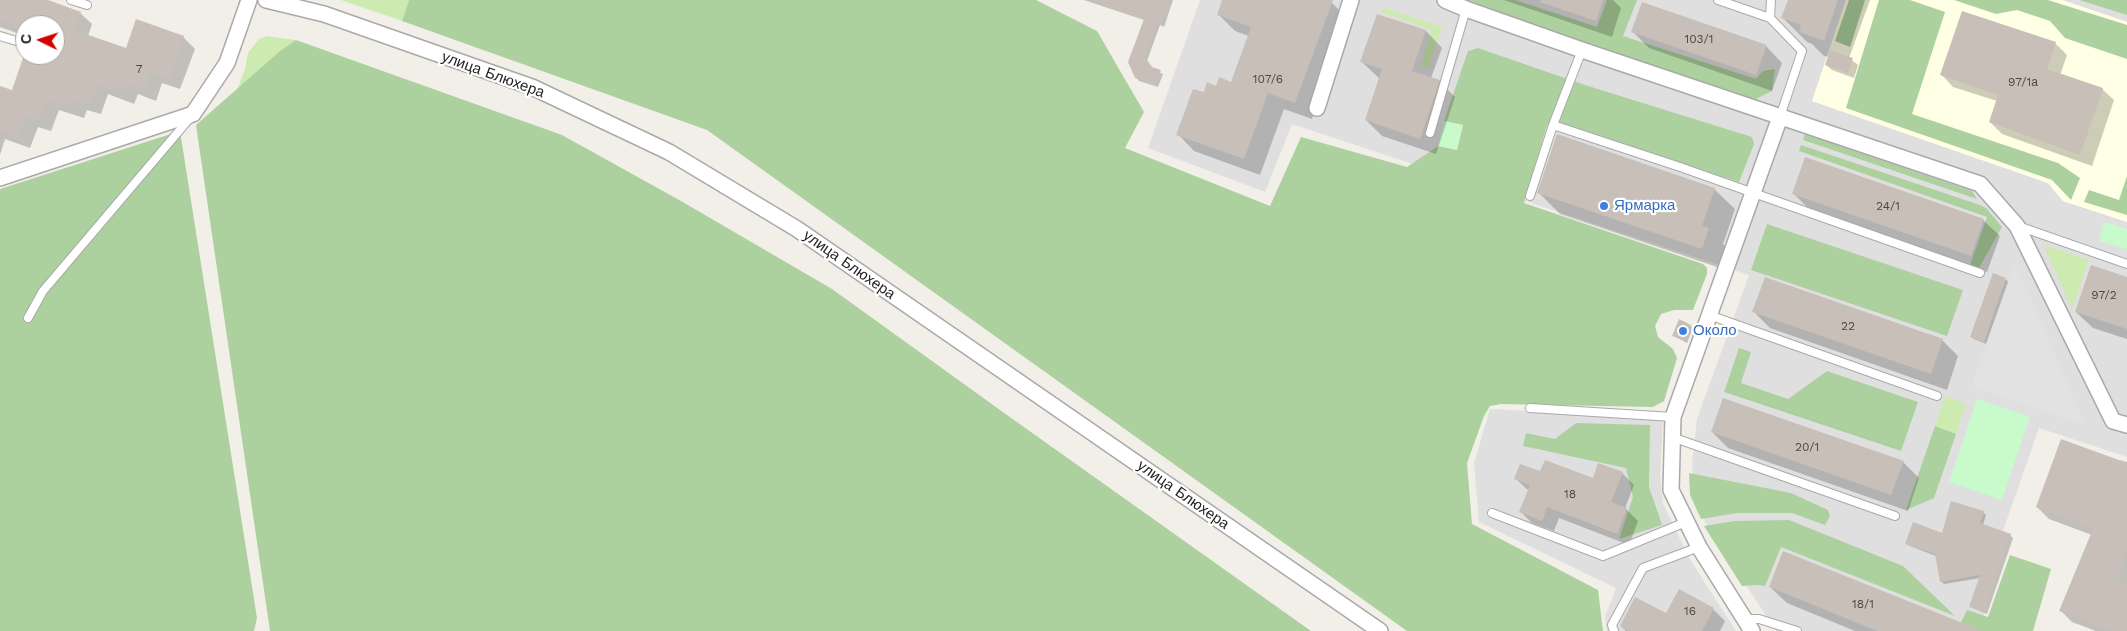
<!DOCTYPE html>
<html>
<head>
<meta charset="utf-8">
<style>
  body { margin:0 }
  #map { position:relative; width:2127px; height:631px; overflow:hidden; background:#f2efe9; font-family:"Work Sans",sans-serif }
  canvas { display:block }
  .north { position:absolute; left:15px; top:15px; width:50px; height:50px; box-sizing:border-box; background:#fff; border:1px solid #a7a7a7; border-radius:50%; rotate:274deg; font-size:14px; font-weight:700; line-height:20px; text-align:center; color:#222 }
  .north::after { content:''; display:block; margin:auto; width:18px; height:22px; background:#d40000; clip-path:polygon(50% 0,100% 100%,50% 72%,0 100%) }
</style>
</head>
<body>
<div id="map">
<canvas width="2127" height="631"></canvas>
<div class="north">С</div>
</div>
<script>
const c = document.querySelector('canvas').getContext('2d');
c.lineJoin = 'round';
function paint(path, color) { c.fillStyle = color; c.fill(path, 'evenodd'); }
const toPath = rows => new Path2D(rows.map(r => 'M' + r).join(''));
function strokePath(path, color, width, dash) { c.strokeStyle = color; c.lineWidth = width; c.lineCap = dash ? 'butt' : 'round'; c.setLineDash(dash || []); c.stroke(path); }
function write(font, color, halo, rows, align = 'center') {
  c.font = font + ' "Work Sans",sans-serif'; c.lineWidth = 4.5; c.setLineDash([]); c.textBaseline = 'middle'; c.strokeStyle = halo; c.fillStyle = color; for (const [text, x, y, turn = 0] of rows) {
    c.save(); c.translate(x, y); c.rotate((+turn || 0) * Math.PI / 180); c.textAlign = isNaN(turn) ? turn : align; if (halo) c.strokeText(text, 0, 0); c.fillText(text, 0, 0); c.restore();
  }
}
paint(toPath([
  [1200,0,1846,0,1812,101,2048,183,2063,201,2127,222,2127,457,2039,428,2003,531,2011,534,1985,612,1982,625,1985,631,1776,631,1712,533,1700,513,1694,495,1692,465,1697,419,1749,275,1292,124,1265,192,1148,148],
  [2062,0,2127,0,2127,22],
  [1490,409,1663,418,1660,476,1663,504,1691,561,1736,631,1607,631,1605,617,1616,588,1479,522,1474,463]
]), '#e0dfdf');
paint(toPath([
  [1846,0,2062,0,2127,22,2127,222,2063,201,2048,183,1812,101]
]), '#ffffe5');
paint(toPath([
  [341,0,409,0,402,21],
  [1383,7,1442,27,1428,68,1420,66,1432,30,1381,12],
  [267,36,296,40,280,51,237,90,245,69,248,53,259,39],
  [2044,247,2050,247,2089,260,2072,308],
  [1945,396,1966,404,1956,434,1935,426]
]), '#cdebb0');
paint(toPath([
  [409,0,1036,0,1097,31,1144,112,1125,148,1270,206,1301,137,1407,167,1438,146,1457,150,1463,125,1444,121,1468,51,1478,48,1585,85,1752,137,1754,144,1739,182,1565,125,1547,125,1524,203,1703,264,1707,268,1707,274,1693,310,1674,310,1661,314,1655,326,1658,337,1673,349,1677,358,1664,401,1653,407,1501,404,1490,406,1484,416,1467,463,1472,524,1598,590,1603,631,1407,631,707,130,402,21],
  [1460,0,1515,0,1597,27,1607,0,1637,0,1623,36,1756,79,1763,71,1775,69,1772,91,1750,102],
  [1849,0,1865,0,1850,47,1835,41],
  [1879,0,1910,0,1945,12,1912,114,2058,163,2080,178,2071,200,2052,180,1846,108],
  [1954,0,2048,0,2127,25,2127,59,2065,38,2050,21,2017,10,1996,14],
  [2079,0,2127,0,2127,15],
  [296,40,562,135,681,201,832,289,1007,415,1311,631,270,631,196,125,280,51],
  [180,131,257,618,254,631,0,631,0,189],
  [1805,134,1972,191,1977,199,1803,140],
  [1801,145,1980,205,1986,208,2002,227,1979,268,1970,265,1987,217,1799,151],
  [2127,176,2127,215,2084,202,2089,190,2119,200],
  [1767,224,1963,290,1947,336,1751,270],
  [1739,348,1751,352,1741,383,1788,399,1827,371,1918,402,1901,451,1724,392],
  [1576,423,1650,425,1649,487,1662,525,1619,539,1633,497,1626,468,1523,446,1526,433,1555,439],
  [1935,426,1956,434,1934,498,1906,510],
  [1689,473,1791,493,1828,510,1830,516,1825,525,1792,513,1737,513,1701,519,1690,495],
  [1789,520,1903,566,1955,616,1781,547,1765,586,1757,585,1742,586,1704,526,1735,521],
  [2010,555,2051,569,2033,631,1957,631,1967,610,1988,617]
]), '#add19e');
paint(toPath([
  [1444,121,1463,125,1457,150,1438,146],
  [2104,222,2127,229,2127,249,2099,241],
  [1977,399,2030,417,2002,500,1949,482]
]), '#c8facc');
paint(toPath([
  [2015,263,2085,425,1972,386]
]), '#e2e2e2');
paint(toPath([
  [0,0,44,0,80,13,92,24,88,36,127,50,183,37,195,49,180,89,162,83,156,101,138,94,134,104,108,94,101,114,87,110,84,118,59,110,51,131,38,127,30,148,5,139,0,155,0,87,13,92,26,55,55,55,55,25,25,25,25,36,0,27],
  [1084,0,1173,0,1164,27,1160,25,1147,61,1152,69,1163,74,1158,87,1139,81,1136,77,1144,20],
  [1224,0,1324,0,1332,3,1348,19,1312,119,1284,109,1260,175,1194,151,1178,134,1217,87,1232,83,1249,36,1235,31,1219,15],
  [1504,0,1613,0,1621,8,1612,37],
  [1789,0,1870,0,1849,58,1858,65,1854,78,1832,70,1826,65,1829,57,1824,56,1812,44,1807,42,1783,18],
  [1378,15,1426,31,1442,48,1431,78,1439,81,1455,97,1436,154,1382,136,1366,120,1380,79,1362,62],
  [1632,31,1766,46,1782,63,1772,91,1649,48],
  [2055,43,2067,55,2060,75,2102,89,2114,100,2092,166,2002,134,1990,122,1997,101,1953,87,1942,75],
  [1714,189,1735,209,1723,244,1729,250,1723,269,1560,214,1539,193],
  [1794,194,1983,220,2000,236,1987,272,1810,210],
  [2127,278,2127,339,2093,328,2076,312],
  [2006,279,2008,282,1986,344,1974,339,1972,337],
  [1754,312,1942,340,1958,356,1947,390,1770,328],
  [1691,326,1693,328,1687,343,1674,336],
  [1712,432,1903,462,1919,478,1908,511,1728,448],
  [2120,460,2127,462,2127,631,2096,631,2072,622,2061,611,2092,535,2049,519,2037,507,2119,462],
  [1541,473,1594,480,1622,473,1634,485,1625,508,1638,521,1629,545,1559,518,1554,531,1532,523,1521,512,1529,491,1516,479],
  [1983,512,1986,515,1983,525,2010,535,2013,538,1987,614,1971,607,1980,578,1944,584,1941,581,1936,556,1910,546,1907,543,1943,534],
  [1770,587,1965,631,1855,631,1787,603],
  [1713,609,1725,621,1720,631,1626,631,1621,626,1666,615]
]), '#0003');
paint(toPath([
  [0,0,48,0,81,12,74,30,126,48,136,19,184,36,169,79,150,72,144,90,126,83,123,93,97,84,90,104,75,99,72,108,47,99,40,120,26,116,18,137,0,131,0,86,12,90,24,55,55,55,55,25,25,25,25,29,0,20],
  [1095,0,1170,0,1161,25,1157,23,1145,57,1152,67,1161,70,1156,85,1135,78,1128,62,1144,19,1095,2],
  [1222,0,1333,0,1295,103,1268,93,1244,159,1176,135,1193,89,1204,92,1207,82,1216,86,1219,77,1231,82,1251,27,1217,15],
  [1541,0,1603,0,1596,21,1540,2],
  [1788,0,1838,0,1824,41,1799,32,1801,25,1781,18],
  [1642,2,1767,45,1756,75,1631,32],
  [1962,11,2056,42,2047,69,2103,88,2080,155,1989,122,1998,95,1940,75],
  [1377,14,1426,30,1412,71,1440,80,1420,139,1365,120,1382,69,1360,62],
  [1830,50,1853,58,1848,73,1825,65],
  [1557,134,1715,188,1702,226,1709,228,1702,249,1537,193],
  [1805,157,1984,219,1971,256,1792,194],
  [2091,265,2127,277,2127,329,2075,312],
  [1993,273,2006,278,1984,342,1970,337],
  [1765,277,1943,339,1931,374,1752,312],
  [1679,319,1691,325,1685,341,1672,336],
  [1723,398,1904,461,1891,495,1711,432],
  [2061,439,2127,463,2127,549,2116,580,2127,584,2127,631,2113,631,2059,611,2093,529,2036,507],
  [1545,460,1593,478,1598,463,1623,472,1611,502,1627,508,1617,534,1547,507,1542,521,1519,512,1530,485,1514,479,1520,464,1540,471],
  [1951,501,1984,511,1980,523,2011,534,1985,612,1969,607,1980,575,1940,582,1935,554,1905,544,1913,522,1942,533],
  [1783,551,1980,630,1980,631,1877,631,1769,587],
  [1679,589,1714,608,1702,631,1628,631,1620,626,1635,597,1666,613]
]), '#c7bfb8');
const lane = toPath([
  [71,0,87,5],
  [1718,0,1770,18,1802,51,1780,117],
  [1770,18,1771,0],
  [0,36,20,42],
  [1553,125,1680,167,1980,273],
  [1430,133,1466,9],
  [1530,196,1553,125,1582,50],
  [2018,226,2127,264],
  [1709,315,1937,396],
  [28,318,43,291,190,118],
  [1530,408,1673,417],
  [1672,437,1895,516],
  [1492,513,1603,556,1686,522],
  [1745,619,1759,619,1797,631],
  [1614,631,1612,625,1643,568,1699,547]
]);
const street = toPath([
  [266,0,324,14,532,87,669,152,797,229,1380,631],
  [1445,0,1466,9,1582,50,1980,184,2017,226,2113,421,2127,425],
  [1317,108,1351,0],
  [0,178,193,114,227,63,249,0],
  [1752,631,1699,547,1671,490,1673,417,1780,117]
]);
strokePath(lane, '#a9a9a9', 10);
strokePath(street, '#a9a9a9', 18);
strokePath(lane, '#fff', 8);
strokePath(street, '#fff', 15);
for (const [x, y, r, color] of [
  [1604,206,5,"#3f7fe0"],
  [1683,331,5,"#3f7fe0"]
]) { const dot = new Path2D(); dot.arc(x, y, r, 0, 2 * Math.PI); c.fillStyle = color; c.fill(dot); strokePath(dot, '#fff', 2); }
write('12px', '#4b4948', null, [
  ["103/1",1699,39],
  ["7",139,69],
  ["107/6",1268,79],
  ["97/1а",2023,82],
  ["24/1",1888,206],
  ["97/2",2104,295],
  ["22",1848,326],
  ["20/1",1807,447],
  ["18",1570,494],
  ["18/1",1863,604],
  ["16",1690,611]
]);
write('15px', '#222', '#fff', [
  ["улица Блюхера",493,75,20],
  ["улица Блюхера",849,265,35],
  ["улица Блюхера",1183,495,35]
]);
write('15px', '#366cbe', '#fff', [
  ["Ярмарка",1614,206],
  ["Около",1693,331]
], 'left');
</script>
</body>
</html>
